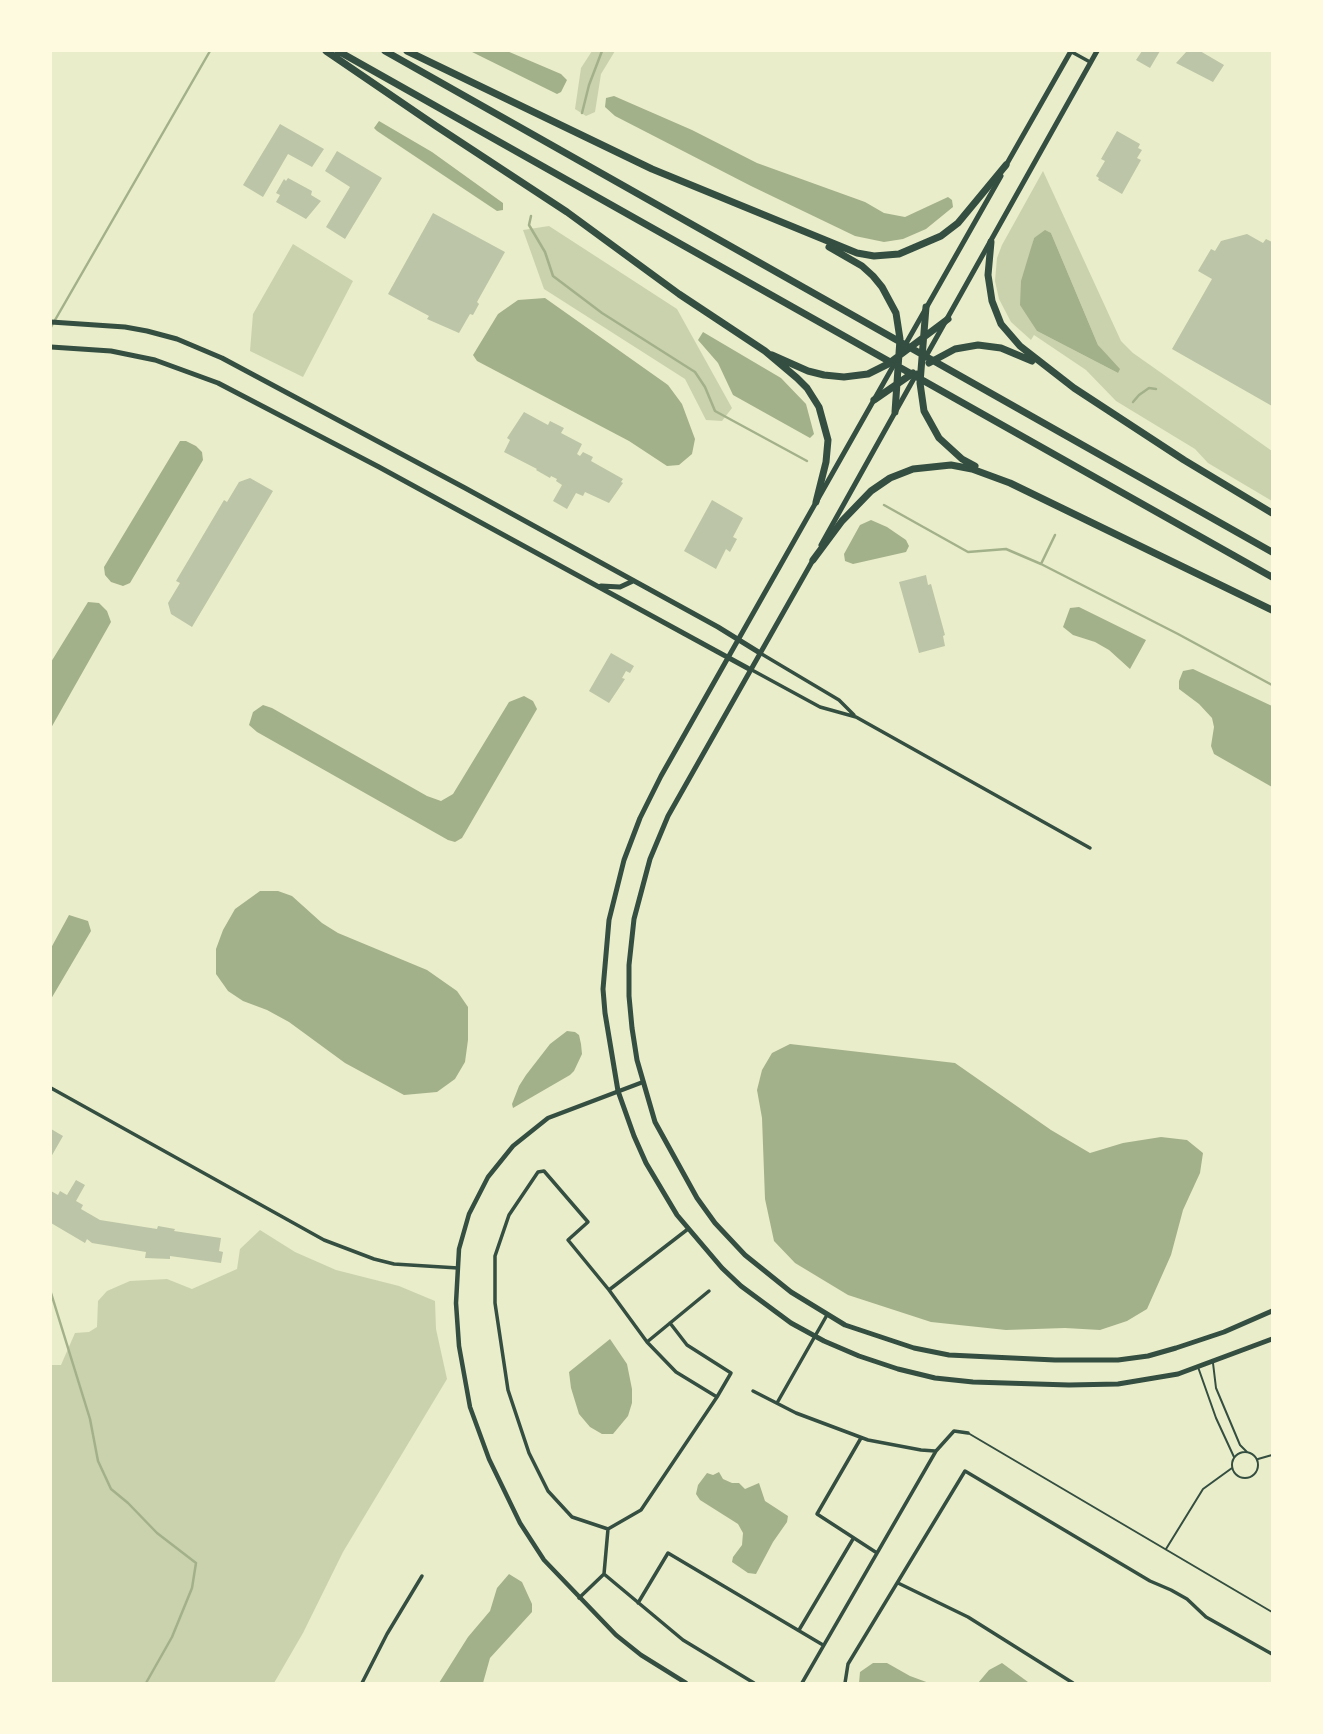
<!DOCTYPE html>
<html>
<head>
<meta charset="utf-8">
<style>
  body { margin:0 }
  #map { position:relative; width:1323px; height:1734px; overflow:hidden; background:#e9edc9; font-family:Mulish,sans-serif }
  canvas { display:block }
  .frame { position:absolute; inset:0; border:52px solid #fefae0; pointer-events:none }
</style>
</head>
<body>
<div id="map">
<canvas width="1323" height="1734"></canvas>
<div class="frame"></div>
</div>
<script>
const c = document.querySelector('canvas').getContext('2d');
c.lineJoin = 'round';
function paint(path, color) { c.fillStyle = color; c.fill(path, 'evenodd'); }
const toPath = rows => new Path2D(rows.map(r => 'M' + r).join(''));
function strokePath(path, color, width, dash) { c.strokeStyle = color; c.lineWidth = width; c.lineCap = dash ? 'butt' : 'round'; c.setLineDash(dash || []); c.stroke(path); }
paint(toPath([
  [592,51,615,51,601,74,595,112,586,116,575,109,581,68],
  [1043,171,1121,341,1133,353,1272,451,1272,501,1208,463,1195,449,1116,401,1086,370,1034,335,1031,340,1011,322,999,299,995,281,997,258,1002,245],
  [1051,233,1098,345,1118,373,1037,331,1031,250,1034,238],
  [549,226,677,309,732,408,722,421,706,420,685,379,544,289,523,230],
  [293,244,353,281,303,377,250,351,253,314],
  [260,1230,295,1252,336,1270,399,1286,435,1301,436,1329,447,1379,343,1552,303,1633,274,1683,51,1683,51,1365,61,1365,75,1333,89,1332,97,1327,98,1301,107,1291,130,1281,167,1279,192,1289,237,1269,240,1249]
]), '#cad2ad');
paint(toPath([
  [470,51,507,51,561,74,567,80,561,92,557,94],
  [614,96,692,130,757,163,865,202,884,213,905,217,948,197,952,200,953,207,926,229,903,239,884,242,855,236,751,186,615,116,605,107,606,98],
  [379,121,432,152,503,203,503,210,497,211,377,131,374,128],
  [1045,230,1051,233,1098,345,1120,369,1118,373,1037,331,1020,305,1021,281,1034,238],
  [545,298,668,385,682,404,695,439,692,454,679,465,667,466,629,441,477,361,473,355,498,314,518,300],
  [703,332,781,378,806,404,814,434,810,438,733,395,718,363,698,340],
  [180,441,186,441,196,446,202,452,203,460,130,583,123,586,111,582,105,575,104,567],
  [871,520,887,527,906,540,909,546,906,552,853,564,845,561,844,554,860,525],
  [88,602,99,603,107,611,111,622,51,728,51,662],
  [1079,607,1146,640,1130,669,1109,650,1095,642,1073,635,1063,627,1070,608],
  [1193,669,1272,706,1272,787,1214,754,1211,746,1214,727,1212,718,1199,704,1179,689,1179,681,1183,671],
  [524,696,533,701,537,709,462,838,455,842,448,840,257,732,249,725,253,712,263,705,272,708,427,796,441,801,453,794,509,702],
  [260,891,278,891,292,896,322,923,338,933,427,970,457,991,468,1007,468,1040,465,1062,455,1079,437,1092,404,1095,345,1063,289,1022,267,1010,243,1001,228,991,216,974,216,949,223,930,235,909],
  [69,915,88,921,91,931,51,999,51,948],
  [567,1031,575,1032,579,1035,581,1044,582,1054,574,1071,570,1075,513,1108,512,1104,519,1086,526,1075,550,1044],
  [790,1044,955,1063,1051,1130,1090,1153,1123,1143,1161,1137,1187,1140,1203,1153,1200,1173,1183,1210,1171,1255,1147,1309,1127,1321,1100,1330,1065,1328,1006,1330,931,1322,848,1295,795,1263,774,1241,765,1199,762,1118,757,1090,762,1070,772,1053],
  [610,1339,627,1364,632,1389,632,1403,628,1416,613,1434,602,1434,590,1427,579,1414,571,1388,569,1372],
  [719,1472,723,1479,732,1483,739,1483,745,1489,759,1483,765,1501,788,1516,787,1522,773,1542,756,1574,748,1573,732,1562,733,1557,742,1545,743,1533,738,1524,700,1500,696,1494,698,1485,707,1473,713,1475],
  [509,1574,522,1582,532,1604,532,1612,490,1658,483,1683,439,1683,468,1637,490,1611,497,1588],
  [873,1663,887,1663,910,1676,929,1683,859,1683,860,1672],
  [1002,1663,1028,1682,1029,1683,978,1683,989,1670]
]), '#a3b18a');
strokePath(toPath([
  [582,113,589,85,602,51],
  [531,216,529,225,545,252,553,276,602,313,695,372,705,387,715,411,807,461],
  [51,327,210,51],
  [1133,402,1139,395,1149,388,1156,389],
  [884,505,968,552,1006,549,1041,564,1178,634,1272,685],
  [1041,564,1055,535],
  [51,1293,90,1419,98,1461,111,1489,128,1503,157,1533,196,1563,192,1588,172,1637,146,1683]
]), '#a3b18a', 2.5);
paint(toPath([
  [1142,51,1160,51,1150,68,1136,60],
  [1187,51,1200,51,1224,65,1213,82,1176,63],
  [280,124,324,149,312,167,288,154,263,197,243,185],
  [1117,131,1140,144,1138,148,1142,150,1137,158,1141,160,1122,194,1098,180,1099,178,1096,176,1105,161,1101,159],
  [337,151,382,178,345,239,326,227,350,187,325,171],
  [288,178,312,191,311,195,321,201,306,219,276,202,280,195,276,193,284,179,286,181],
  [433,213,505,252,477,302,479,304,473,315,470,314,459,333,427,319,429,316,388,294],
  [1247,234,1263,243,1266,239,1272,242,1272,406,1172,349,1212,279,1198,271,1211,249,1215,251,1221,241],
  [524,412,548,425,550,421,564,428,561,433,582,444,577,454,580,456,583,452,593,457,591,461,623,479,621,482,623,483,609,503,585,492,583,496,576,493,567,509,553,501,562,485,556,481,557,479,551,476,550,478,536,470,537,469,504,452,510,440,507,438],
  [250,478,273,491,192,627,171,614,168,603,180,583,176,581,224,500,227,502,239,482],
  [712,500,743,518,733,537,737,539,730,552,726,549,716,569,684,551],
  [926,575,928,585,931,584,945,635,943,636,945,646,919,653,899,582],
  [611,653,634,666,630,673,626,671,622,678,625,679,609,703,589,691],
  [51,1129,63,1136,51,1157],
  [76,1180,85,1185,76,1201,83,1205,81,1209,100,1220,157,1229,158,1226,175,1229,174,1231,221,1238,219,1251,223,1252,221,1263,170,1256,170,1259,145,1258,146,1252,92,1243,87,1239,85,1243,51,1223,51,1191,58,1195,60,1191,67,1195]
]), '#bcc5a7');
strokePath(toPath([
  [1213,1363,1216,1388,1240,1445,1247,1452],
  [1198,1367,1216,1418,1234,1457],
  [968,1433,1272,1612],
  '1232 1465a13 13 0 1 1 26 0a13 13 0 1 1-26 0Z',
  [1258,1459,1272,1455],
  [1166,1549,1203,1489,1232,1468]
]), '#344e41', 2);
strokePath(toPath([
  [1070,51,1090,62],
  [760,653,839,700,854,715],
  [752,670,820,707,856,717,1090,848],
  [51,1088,324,1240,374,1259,394,1264,458,1268],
  [670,1323,687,1345,731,1373,717,1397],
  [647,1342,709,1291],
  [753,1391,796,1413,868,1440,921,1450,935,1451],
  [777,1403,827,1315],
  [861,1438,817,1514,877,1553],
  [608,1529,641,1510,717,1397,676,1372,647,1342,609,1290],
  [604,1574,608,1529,572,1517,548,1491,529,1453,508,1390,495,1303,495,1256,509,1215,538,1172,544,1171,588,1222,568,1240,609,1290,688,1229],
  [604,1574,683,1640,754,1683],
  [898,1583,968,1617,1073,1683],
  [579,1598,604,1574],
  [638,1603,668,1553,823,1645],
  [799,1630,853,1539],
  [362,1683,387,1634,422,1576],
  [802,1683,936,1451,954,1431,968,1433],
  [845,1683,848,1664,965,1471,1150,1581,1171,1590,1187,1599,1206,1617,1272,1654]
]), '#344e41', 3.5);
strokePath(toPath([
  [643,1082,548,1118,513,1146,488,1177,469,1214,459,1249,456,1303,459,1346,470,1407,489,1459,520,1523,544,1560,616,1635,641,1655,686,1683]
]), '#344e41', 4.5);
strokePath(toPath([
  [1005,167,1071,51],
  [51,322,125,327,147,331,177,339,222,358,465,488,718,627,760,653],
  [51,347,111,351,155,360,218,383,379,467,751,670],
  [904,347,1001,176],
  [925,358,1097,51],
  [896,361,661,776,640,818,624,860,609,920,603,989,605,1013,618,1091,634,1136,646,1163,677,1215,722,1268,741,1286,791,1323,824,1341,859,1356,898,1369,935,1378,973,1382,1069,1385,1118,1384,1178,1374,1272,1339],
  [821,545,917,373],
  [813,560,668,816,650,859,634,919,629,965,629,996,632,1028,637,1060,655,1122,697,1198,715,1223,745,1255,791,1292,845,1325,914,1348,949,1355,991,1357,1055,1360,1118,1360,1148,1356,1176,1348,1224,1332,1272,1311],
  [601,586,620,587,633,581]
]), '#344e41', 5);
strokePath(toPath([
  [326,51,436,126,567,212,679,294,765,351,797,378,807,388,819,407,828,440,826,462,816,502],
  [338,51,1272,577],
  [385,51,1272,552],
  [407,51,652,169,857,253,874,256,899,254,941,236,958,223,1006,165],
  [991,242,988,275,992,301,1001,324,1020,346,1074,388,1184,460,1272,513],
  [829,247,862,266,873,276,882,287,896,313,900,339,895,412],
  [926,307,920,383,924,411,939,438,962,459,975,466],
  [772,355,808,371,824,375,844,377,868,374,888,364,948,319],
  [929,363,955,349,978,345,1001,348,1032,361],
  [874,400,913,373],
  [813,560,842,521,871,491,890,478,913,469,951,465,972,469,1010,483,1272,610]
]), '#344e41', 7);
</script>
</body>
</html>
